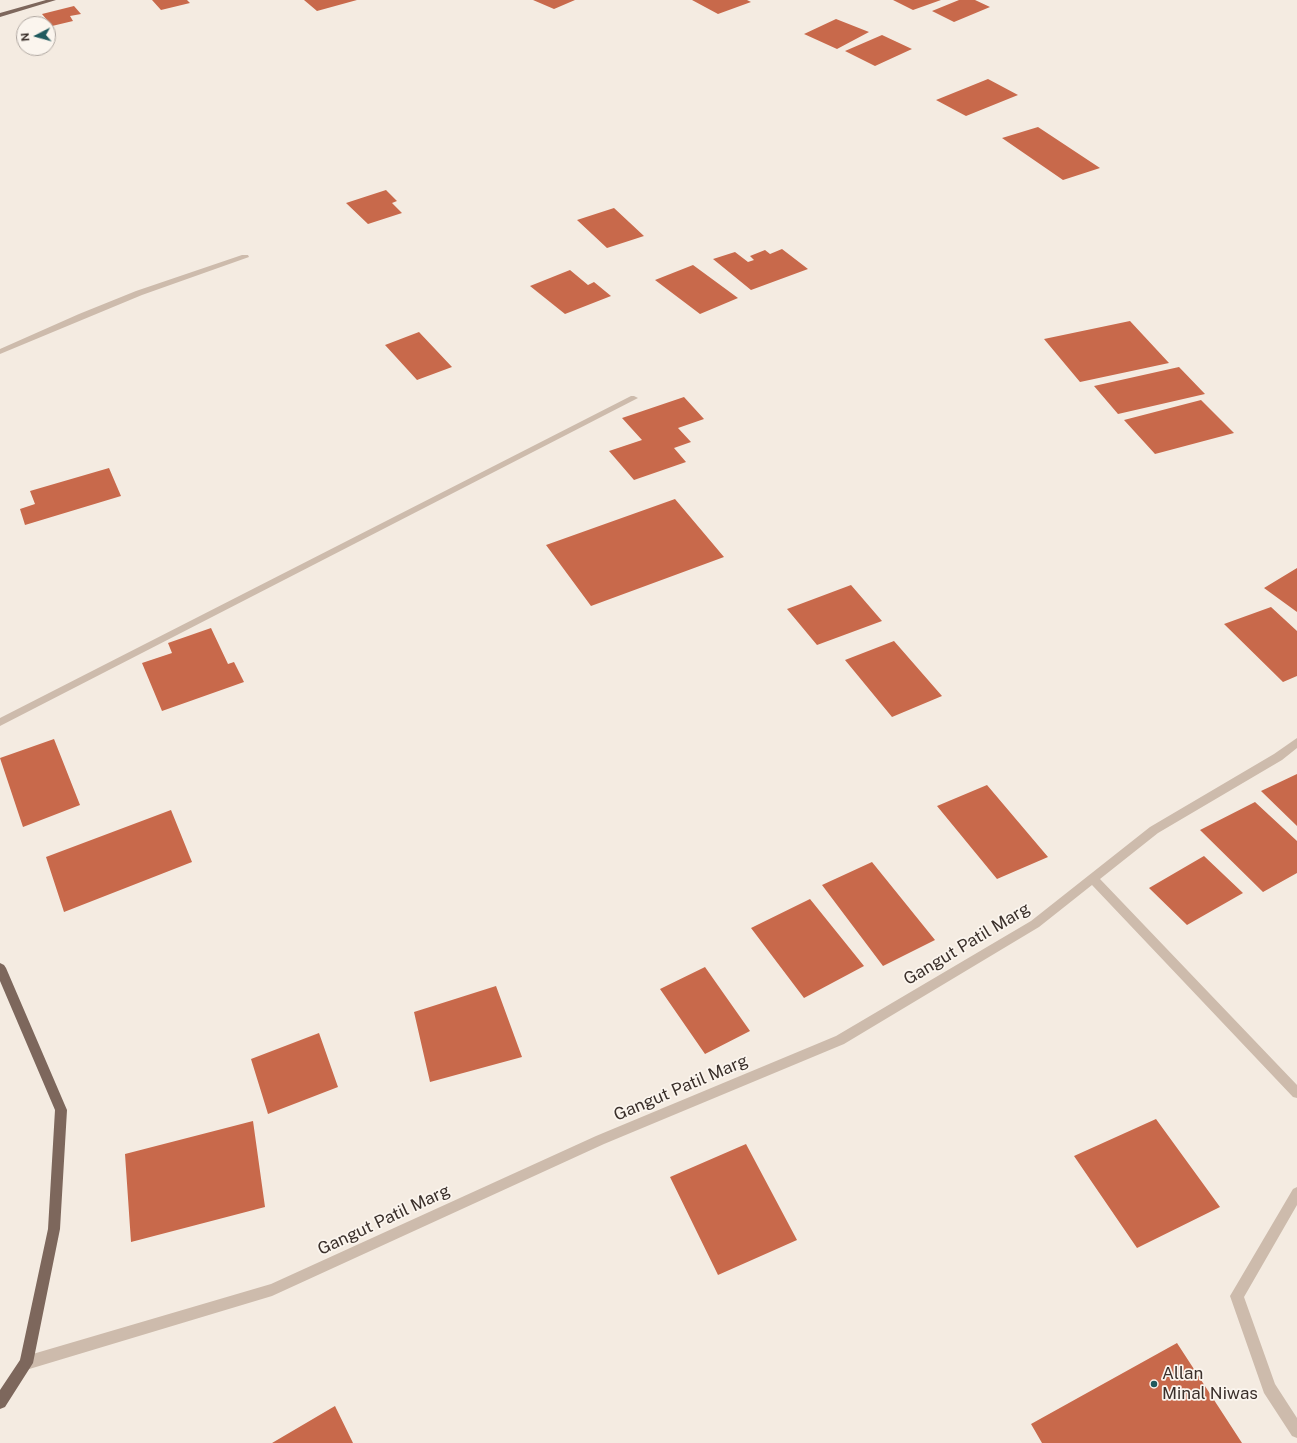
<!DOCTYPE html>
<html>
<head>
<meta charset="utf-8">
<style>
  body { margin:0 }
  #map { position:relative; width:1297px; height:1443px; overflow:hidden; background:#f4ebe1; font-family:"Public Sans",sans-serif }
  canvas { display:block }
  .north { position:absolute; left:16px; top:16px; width:40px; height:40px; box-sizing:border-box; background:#fbf5ee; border:1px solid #aea6a0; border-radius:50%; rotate:264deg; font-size:11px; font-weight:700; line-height:16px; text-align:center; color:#3b302b }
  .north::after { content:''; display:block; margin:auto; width:14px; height:18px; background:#1f5a5e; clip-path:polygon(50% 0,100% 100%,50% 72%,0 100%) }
</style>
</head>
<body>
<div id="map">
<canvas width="1297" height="1443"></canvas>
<div class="north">N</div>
</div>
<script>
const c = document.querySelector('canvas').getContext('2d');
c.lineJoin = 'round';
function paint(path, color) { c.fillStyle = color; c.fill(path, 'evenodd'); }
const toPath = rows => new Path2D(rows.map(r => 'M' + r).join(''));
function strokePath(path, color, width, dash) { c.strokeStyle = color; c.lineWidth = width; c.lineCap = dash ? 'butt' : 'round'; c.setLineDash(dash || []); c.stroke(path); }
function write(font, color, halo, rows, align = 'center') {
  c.font = font + ' "Public Sans",sans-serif'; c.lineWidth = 3.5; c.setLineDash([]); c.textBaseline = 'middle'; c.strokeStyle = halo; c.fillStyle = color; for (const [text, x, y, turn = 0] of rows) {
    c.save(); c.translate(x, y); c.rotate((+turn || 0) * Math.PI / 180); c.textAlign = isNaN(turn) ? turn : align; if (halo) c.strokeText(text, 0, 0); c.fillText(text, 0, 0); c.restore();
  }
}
paint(toPath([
  [152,0,187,0,190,3,161,10],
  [304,0,357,0,317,11],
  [533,0,575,0,554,9],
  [692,0,747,0,751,2,718,14],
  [893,0,941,0,913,10],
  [959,0,975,0,990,7,954,22,932,11],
  [74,6,81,14,70,16,73,21,52,26,42,14],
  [836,19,869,32,837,49,804,34],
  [882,35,912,49,875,66,845,51],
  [988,79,1018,95,966,116,936,100],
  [1038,127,1100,168,1063,180,1002,138],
  [386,190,397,201,392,203,402,213,368,224,346,203],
  [614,208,644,236,607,248,577,220],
  [782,249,808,269,751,290,713,259,735,252,748,262,754,260,750,256,765,250,770,254],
  [693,265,738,298,700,314,655,280],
  [570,270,588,285,594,282,611,296,565,314,530,286],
  [1130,321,1169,363,1080,382,1044,339],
  [419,332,452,367,417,380,385,345],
  [1179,367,1205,394,1118,414,1094,386],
  [684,397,704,419,678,428,691,442,674,448,686,462,634,480,609,451,642,440,622,418],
  [1201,400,1234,433,1155,454,1124,420],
  [109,468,121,496,25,525,20,509,35,504,30,491],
  [675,499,724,557,591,606,546,545],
  [1297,568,1297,612,1264,588],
  [851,585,882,621,817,645,787,609],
  [1271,607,1297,631,1297,676,1283,682,1224,624],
  [211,628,228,664,234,662,244,682,162,711,142,663,172,653,168,643],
  [894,641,942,696,892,717,845,660],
  [54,739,80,805,23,827,0,758],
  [1297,774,1297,826,1261,791],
  [987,785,1048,857,997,879,937,806],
  [1255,802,1297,841,1297,873,1263,892,1200,830],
  [171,810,192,862,64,912,46,857],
  [1204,856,1243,893,1187,925,1149,888],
  [872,862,935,940,883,966,822,885],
  [810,899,864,966,804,998,751,928],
  [705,967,750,1031,705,1054,660,989],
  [496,986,522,1057,430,1082,414,1012],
  [319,1033,338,1087,268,1114,251,1059],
  [1156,1119,1220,1207,1137,1248,1074,1156],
  [253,1121,265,1207,131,1242,125,1154],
  [746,1144,797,1240,718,1275,670,1177],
  [1177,1343,1242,1443,1042,1443,1031,1424],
  [335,1406,353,1443,272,1443]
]), '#c8694b');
paint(toPath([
  [242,255,248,255,249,257,142,295,0,354,0,349,79,314,136,291,242,255],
  [631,396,634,396,638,398,0,726,0,718,631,396],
  [1297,738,1297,748,1282,760,1158,833,1100,879,1297,1085,1297,1098,1293,1097,1092,885,1039,927,844,1044,604,1144,272,1296,26,1370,21,1368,19,1363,21,1358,26,1356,271,1284,596,1136,836,1036,1031,921,1150,827,1274,754,1297,738],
  [1297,1187,1297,1205,1244,1297,1275,1384,1297,1418,1297,1438,1292,1436,1264,1393,1230,1296,1293,1189,1297,1187]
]), '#cdbbac');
paint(toPath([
  [46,0,56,0,0,17,0,13,46,0],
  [0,963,4,965,6,968,67,1110,60,1229,33,1363,5,1407,0,1409,0,1390,20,1360,48,1229,55,1110,0,981,0,963]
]), '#7d675c');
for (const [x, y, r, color] of [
  [1154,1384,4,"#1f5a5e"]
]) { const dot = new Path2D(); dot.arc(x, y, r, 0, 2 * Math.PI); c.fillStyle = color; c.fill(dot); strokePath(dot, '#fbf5ee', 1.5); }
write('17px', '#3b302b', '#fbf5ee', [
  ["Gangut Patil Marg",967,944,-31],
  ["Gangut Patil Marg",681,1088,-23],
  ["Gangut Patil Marg",384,1220,-25]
]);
write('17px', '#3b302b', '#fbf5ee', [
  ["Allan",1162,1374],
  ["Minal Niwas",1162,1394]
], 'left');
</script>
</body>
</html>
